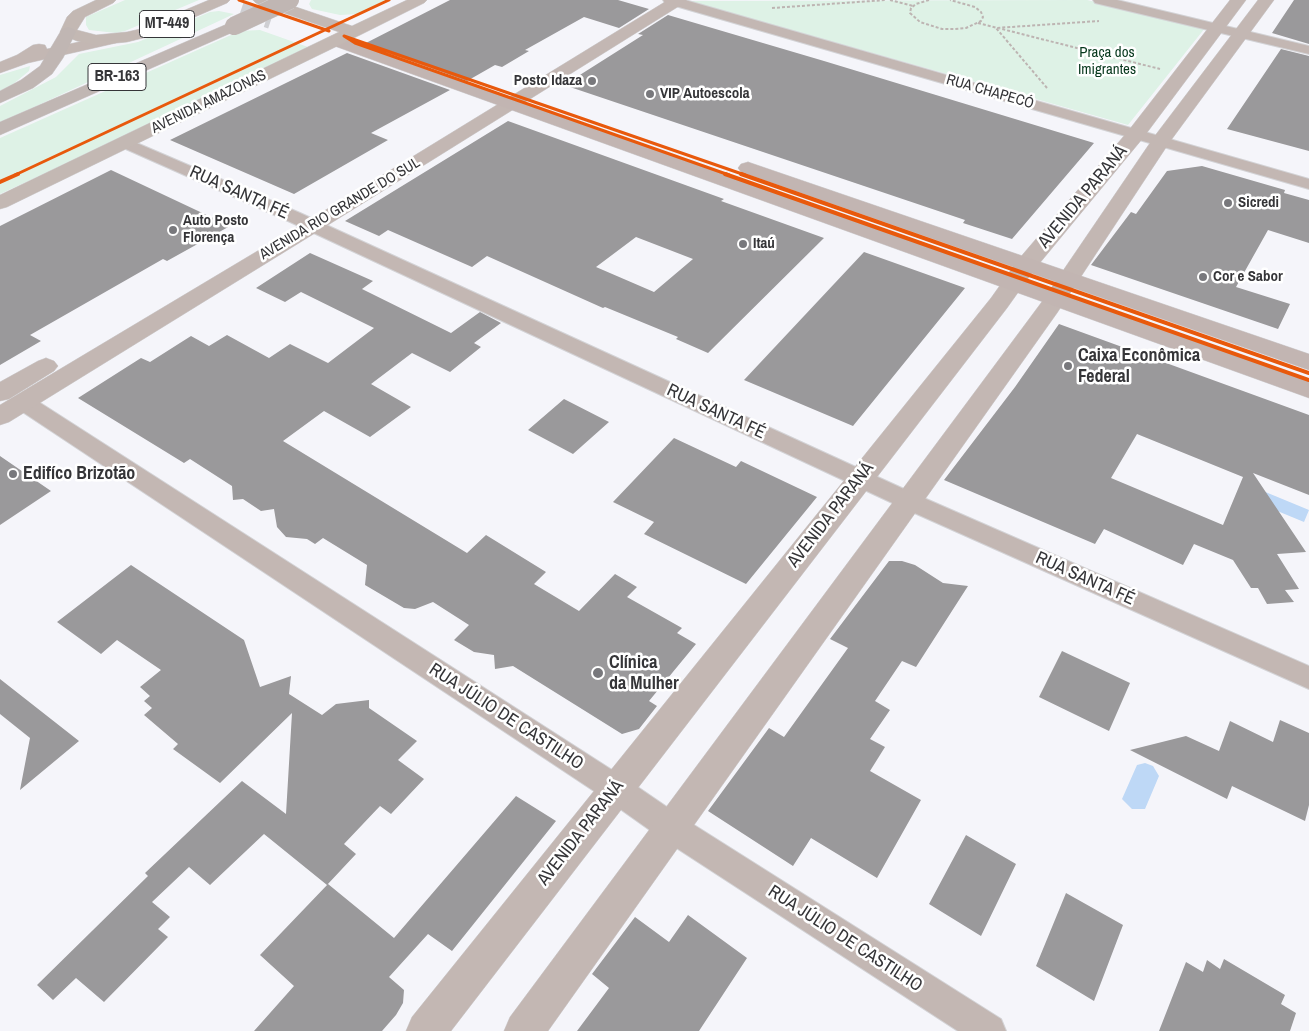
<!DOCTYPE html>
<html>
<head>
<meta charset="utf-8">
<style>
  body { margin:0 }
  canvas { display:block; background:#f5f5fa }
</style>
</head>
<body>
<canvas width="1309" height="1031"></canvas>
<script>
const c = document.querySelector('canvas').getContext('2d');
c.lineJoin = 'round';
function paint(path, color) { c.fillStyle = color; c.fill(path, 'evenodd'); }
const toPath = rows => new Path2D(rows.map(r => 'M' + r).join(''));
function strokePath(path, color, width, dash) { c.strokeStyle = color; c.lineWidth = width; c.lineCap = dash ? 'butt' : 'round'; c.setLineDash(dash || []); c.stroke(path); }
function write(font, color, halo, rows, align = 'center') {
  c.font = font + ' "Archivo Narrow",sans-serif'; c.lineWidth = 5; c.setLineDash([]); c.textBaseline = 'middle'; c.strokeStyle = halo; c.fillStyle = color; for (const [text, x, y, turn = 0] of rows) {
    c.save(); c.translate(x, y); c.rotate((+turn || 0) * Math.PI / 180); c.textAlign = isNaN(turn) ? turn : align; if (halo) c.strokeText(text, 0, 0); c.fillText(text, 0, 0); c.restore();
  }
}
paint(toPath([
  [125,0,199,0,125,31,116,33,89,30,86,25,86,17],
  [311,0,390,0,368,11,357,14,340,15,312,9,309,4],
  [1087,0,1205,28,1128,125,688,1],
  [219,11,234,14,0,123,0,106,56,77,79,54,138,42,210,12],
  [260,30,308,47,123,138,0,194,0,138,240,31],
  [30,66,29,71,12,85,0,91,0,75]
]), '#def2e6');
paint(toPath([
  [1263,491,1309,510,1304,522,1258,503],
  [1145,763,1153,766,1159,776,1145,809,1132,809,1122,799,1137,765]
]), '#bed8f6');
paint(toPath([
  [450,0,618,0,649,9,619,28,584,17,525,50,529,51,502,67,495,65,467,81,364,44],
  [1294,0,1309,0,1309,44,1272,33],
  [668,15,824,61,1094,143,1012,239,963,223,965,220,564,85,643,35,638,34],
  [1281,49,1309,56,1309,151,1227,129],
  [347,53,450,90,371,133,388,140,294,194,170,140],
  [508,121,724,199,721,201,824,238,708,353,676,339,678,337,605,307,603,308,487,256,472,267,388,230,379,236,345,221],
  [636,237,693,259,654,292,596,267],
  [1202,166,1285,190,1284,193,1309,200,1309,243,1268,230,1236,287,1290,304,1278,329,1091,265,1131,212,1136,214,1167,171],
  [111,170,230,226,167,261,163,259,30,335,41,341,0,365,0,226],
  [864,252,965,288,853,426,744,380],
  [310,253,373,281,362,289,451,333,480,312,501,323,474,343,481,347,450,372,412,353,371,384,411,407,370,437,324,411,283,441,467,553,486,535,546,572,534,584,579,611,615,574,637,587,627,597,682,628,677,633,696,644,649,701,657,706,639,729,622,734,513,666,495,669,494,655,474,652,454,640,469,625,433,602,415,609,404,608,365,585,367,565,323,538,315,544,307,539,286,537,277,527,274,509,261,511,243,499,233,500,232,486,190,459,184,463,78,398,141,358,150,362,191,336,209,346,227,335,269,358,290,344,328,363,374,328,301,292,285,302,256,288],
  [1059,324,1309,415,1309,495,1253,473,1306,552,1277,554,1299,589,1285,590,1294,602,1267,604,1258,588,1251,588,1233,560,1194,544,1183,565,1104,529,1095,544,944,480,1015,387],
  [1137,434,1243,477,1223,525,1111,478],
  [564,399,609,422,573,454,528,430],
  [674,438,736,467,741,461,817,497,746,584,644,534,654,522,613,502],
  [0,456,51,491,0,525],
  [889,561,902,561,915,565,943,583,968,586,916,667,902,661,875,701,890,710,870,739,885,747,870,771,921,800,877,878,811,838,793,866,708,811,769,728,784,737,848,648,830,639],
  [131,565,244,640,260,687,291,676,289,694,322,715,336,704,369,700,369,708,417,741,398,760,424,779,391,814,380,806,344,844,356,854,327,885,264,834,210,885,189,867,152,902,170,917,158,929,168,937,104,1002,76,978,53,1000,37,985,148,876,145,873,242,781,286,814,292,713,220,783,173,749,178,744,144,715,152,708,144,701,150,696,140,687,161,670,117,640,101,654,57,622],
  [1062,651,1130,683,1109,731,1039,697],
  [0,679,79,741,20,790,30,738,0,714],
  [1280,720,1309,733,1309,805,1305,821,1232,786,1227,799,1130,750,1186,736,1219,751,1230,721,1273,742],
  [516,796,556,821,452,951,428,934,389,977,404,990,403,1003,396,1015,382,1031,254,1031,294,986,260,955,328,884,394,938],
  [966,835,1016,864,981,936,929,904],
  [1066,893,1123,925,1094,1001,1036,966],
  [688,915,747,958,699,1031,577,1031,609,988,592,974,635,917,669,942],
  [1224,959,1285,995,1281,1004,1296,1013,1290,1031,1159,1031,1186,962,1203,972,1207,960,1220,969]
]), '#9a999b');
strokePath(toPath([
  [241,10,271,20]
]), '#cfcfd3', 18, [18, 9]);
const minor = toPath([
  [663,0,685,0,1309,179,1309,189,665,3,663,0],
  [1093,0,1117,0,1309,46,1309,54,1095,3,1093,0],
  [125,138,300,213,917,495,1309,666,1309,689,901,507,288,221,119,146,117,143,119,140,125,138],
  [23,395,31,397,626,779,683,818,1001,1019,1006,1031,958,1031,661,838,606,799,15,407,12,402,15,397,23,395]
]);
const tertiary = toPath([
  [668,0,687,0,684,3,320,230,9,422,0,425,0,405,306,222,668,0],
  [1230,0,1246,0,1143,138,1034,270,1007,308,451,1031,406,1031,412,1017,991,298,1018,260,1129,130,1230,0],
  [1258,0,1274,0,1169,143,1057,313,548,1031,504,1031,510,1017,1041,303,1154,137,1258,0],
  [110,35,116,37,118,40,116,43,28,63,0,73,0,62,17,55,33,45,39,44,45,45,47,49,110,35],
  [46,358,54,361,58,366,54,371,9,399,0,401,0,382,38,361,46,358]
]);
const secondary = toPath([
  [335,36,1309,381,1309,398,329,44,327,41,329,38,335,36],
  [748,162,1309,354,1309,370,741,172,738,168,741,164,748,162]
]);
const primary = toPath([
  [96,0,116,0,113,3,85,17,77,30,96,35,127,32,140,29,209,0,230,0,227,3,151,36,127,42,96,45,77,41,62,35,60,32,67,17,73,11,96,0],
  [253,0,270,0,271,1,268,4,263,6,256,3,253,0],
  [407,0,427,0,424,3,360,35,7,207,0,209,0,195,339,32,284,13,282,10,284,7,296,7,352,26,407,0]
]);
const trunk = toPath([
  [234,21,240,23,242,26,240,29,0,135,0,122,234,21],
  [68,27,74,29,76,32,63,58,52,74,33,88,0,103,0,91,21,80,40,66,62,29,68,27]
]);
strokePath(minor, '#d3d3d6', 2);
strokePath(tertiary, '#d3d3d6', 1);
strokePath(secondary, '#d3d3d6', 1);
strokePath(primary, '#d3d3d6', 1);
strokePath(trunk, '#d3d3d6', 1);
strokePath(toPath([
  [890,0,913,6],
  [929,0,916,4,911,8,910,13,920,22,942,29,954,29,966,28,981,21,983,17,981,12,975,7,950,0],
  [772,8,886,0],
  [978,23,1160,69],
  [1047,88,996,28,1099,21]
]), '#bdb4b2', 2, [3, 2]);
paint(minor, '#c3b7b3');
paint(tertiary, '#c3b7b3');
paint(secondary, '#c2b5b2');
paint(primary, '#c3b8b3');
paint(trunk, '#c0b6b3');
const trunkBridge = toPath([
  [234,26,290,0]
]);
strokePath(trunkBridge, '#d3d3d6', 19, []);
strokePath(trunkBridge, '#c0b6b3', 18);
strokePath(toPath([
  [239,0,329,31],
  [15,175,389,0],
  [729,175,355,43,344,36,745,175]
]), '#e8590c', 3);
strokePath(toPath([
  [725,174,1309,380],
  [741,174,1309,373],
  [0,182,18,174]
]), '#e8590c', 4);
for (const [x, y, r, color] of [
  [592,81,5,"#78787c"],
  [650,94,5,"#78787c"],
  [1228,203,5,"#78787c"],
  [173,230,5,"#78787c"],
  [743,244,5,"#78787c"],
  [1203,277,5,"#78787c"],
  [1068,366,5,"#78787c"],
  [13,474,5,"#78787c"],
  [598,673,6,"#78787c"]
]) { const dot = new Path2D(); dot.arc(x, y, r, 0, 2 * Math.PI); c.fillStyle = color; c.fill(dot); strokePath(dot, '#fff', 2); }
write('15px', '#08391e', '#fff', [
  ["Praça dos",1107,53],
  ["Imigrantes",1107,70]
]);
write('bold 15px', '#353538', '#fff', [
  ["Posto Idaza",582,81,"right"],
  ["VIP Autoescola",660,94],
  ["Sicredi",1238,203],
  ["Auto Posto",183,221],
  ["Florença",183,238],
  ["Itaú",753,244],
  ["Cor e Sabor",1213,277]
], 'left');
write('15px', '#353538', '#fff', [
  ["RUA CHAPECÓ",990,92,16],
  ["AVENIDA AMAZONAS",209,102,-26],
  ["AVENIDA RIO GRANDE DO SUL",340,209,-31]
]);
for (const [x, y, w] of [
  [167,24,55],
  [117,77,58]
]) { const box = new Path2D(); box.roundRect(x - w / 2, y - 13.5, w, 27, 4); c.fillStyle = '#fff'; c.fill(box); strokePath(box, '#353538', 1); }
write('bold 16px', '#353538', null, [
  ["MT-449",167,24],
  ["BR-163",117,77]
]);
write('18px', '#353538', '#fff', [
  ["RUA SANTA FÉ",239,193,24],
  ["AVENIDA PARANÁ",1083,197,-50],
  ["RUA SANTA FÉ",716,412,25],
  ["AVENIDA PARANÁ",831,515,-52],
  ["RUA SANTA FÉ",1085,579,24],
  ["RUA JÚLIO DE CASTILHO",506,717,33],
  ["AVENIDA PARANÁ",581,833,-52],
  ["RUA JÚLIO DE CASTILHO",845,939,33]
]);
write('bold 18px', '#353538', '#fff', [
  ["Caixa Econômica",1078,356],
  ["Federal",1078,377],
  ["Edifíco Brizotão",23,474],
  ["Clínica",609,663],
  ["da Mulher",609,684]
], 'left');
</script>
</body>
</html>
